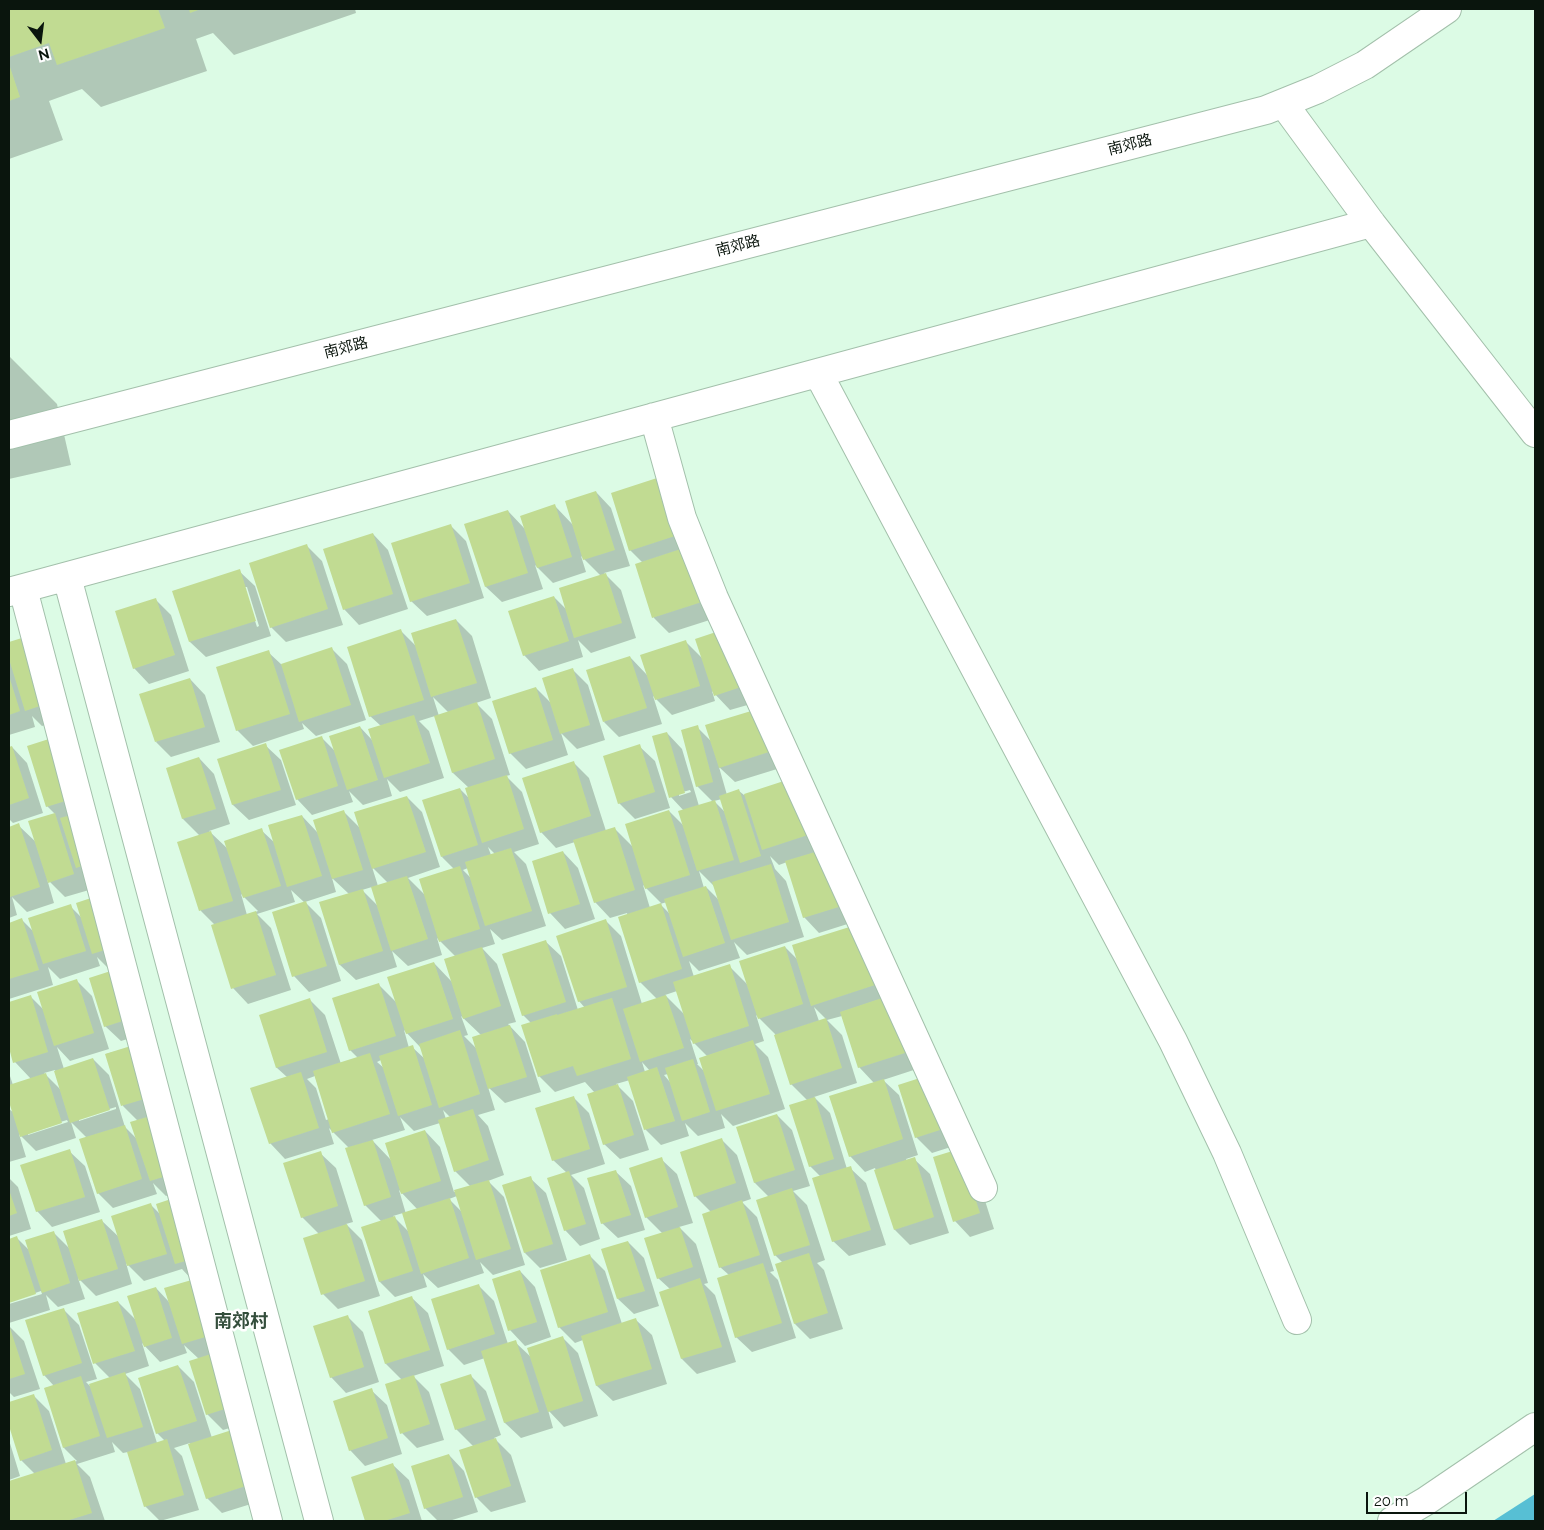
<!DOCTYPE html>
<html>
<head>
<meta charset="utf-8">
<style>
  body { margin:0 }
  #map { position:relative; width:1544px; height:1530px; overflow:hidden; background:#dcfbe5; font-family:Raleway,sans-serif }
  canvas { display:block }
  .frame { position:absolute; inset:0; border:10px solid #0a150d; pointer-events:none }
  .north { position:absolute; left:15px; top:15px; width:50px; height:50px; -webkit-text-stroke:4px #fff; paint-order:stroke; rotate:165deg; font-size:14px; font-weight:700; line-height:20px; text-align:center; color:#0a150d }
  .north::after { content:''; display:block; margin:auto; width:18px; height:22px; background:#0a150d; clip-path:polygon(50% 0,100% 100%,50% 72%,0 100%) }
  .scale { position:absolute; left:1366px; top:1492px; width:101px; height:22px; box-sizing:border-box; border:2px solid #0a150d; border-top:0; padding-left:6px; font-size:15px; line-height:18px; white-space:nowrap; color:#0a150d; -webkit-text-stroke:4px #fff; paint-order:stroke }
</style>
</head>
<body>
<div id="map">
<canvas width="1544" height="1530"></canvas>
<div class="frame"></div>
<div class="north">N</div>
<div class="scale">20 m</div>
</div>
<script>
const c = document.querySelector('canvas').getContext('2d');
c.lineJoin = 'round';
function paint(path, color) { c.fillStyle = color; c.fill(path, 'evenodd'); }
const toPath = rows => new Path2D(rows.map(r => 'M' + r).join(''));
function strokePath(path, color, width, dash) { c.strokeStyle = color; c.lineWidth = width; c.lineCap = dash ? 'butt' : 'round'; c.setLineDash(dash || []); c.stroke(path); }
function write(font, color, halo, rows, align = 'center') {
  c.font = font + ' Raleway,"Noto Sans SC",sans-serif'; c.lineWidth = 5; c.setLineDash([]); c.textBaseline = 'middle'; c.strokeStyle = halo; c.fillStyle = color; for (const [text, x, y, turn = 0] of rows) {
    c.save(); c.translate(x, y); c.rotate((+turn || 0) * Math.PI / 180); c.textAlign = isNaN(turn) ? turn : align; if (halo) c.strokeText(text, 0, 0); c.fillText(text, 0, 0); c.restore();
  }
}
paint(toPath([
  [1535,1494,1535,1521,1493,1521]
]), '#57bfd4');
paint(toPath([
  [9,9,355,9,356,13,234,55,213,33,196,39,207,71,101,107,82,89,49,101,63,140,9,159],
  [9,356,57,404,71,465,9,479],
  [657,480,719,617,669,633,654,618,636,565,643,563,630,550],
  [596,492,611,508,630,566,604,573,621,590,636,638,591,653,578,640,583,657,539,671,524,655,554,597,567,610,601,576,581,556,586,572,553,583,535,565,543,589,502,602,486,587,466,525,508,511,525,529,555,506,573,525],
  [451,526,466,541,484,598,427,616,411,601],
  [373,534,388,550,408,609,359,625,344,609],
  [307,546,322,561,343,625,286,642,271,627],
  [239,571,255,586,271,636,206,657,190,642,174,591],
  [244,587,247,587,259,626,257,627],
  [156,600,171,615,189,671,149,684,134,668],
  [456,620,472,636,491,698,476,703,492,719,510,775,506,776,522,792,539,844,514,852,526,864,546,926,502,940,490,929,495,944,482,948,497,964,516,1022,508,1024,525,1042,541,1092,505,1103,488,1087,495,1110,478,1115,488,1126,504,1175,488,1181,504,1197,525,1265,493,1275,480,1262,484,1273,438,1288,423,1274,427,1287,395,1297,380,1282,382,1222,365,1205,349,1148,329,1128,334,1144,285,1159,270,1143,287,1077,277,1068,261,1015,310,1000,325,1015,341,1064,358,1058,350,1050,378,984,397,1003,434,963,452,982,455,956,437,938,442,955,408,966,392,951,397,967,356,980,340,965,321,903,349,894,332,878,336,892,305,902,321,918,341,981,309,992,294,976,305,903,291,890,295,902,257,914,271,928,291,990,248,1004,233,988,215,925,201,911,179,842,200,836,183,819,167,769,199,758,214,774,230,824,209,831,229,850,261,830,275,843,302,816,318,833,344,812,361,829,407,797,422,812,440,867,408,878,426,896,454,869,442,857,460,789,470,799,469,788,453,773,435,716,419,721,429,731,444,778,400,792,387,779,392,796,363,805,349,791,353,802,312,815,297,799,322,738,336,752,360,727,373,741,381,726,370,716,401,631,416,646],
  [433,697,449,713,439,716],
  [488,847,495,854,491,855],
  [372,867,388,883,378,886],
  [468,868,472,879,463,870],
  [372,887,378,906,362,890],
  [241,894,258,911,247,915],
  [461,1016,481,1035,476,1048,464,1036,468,1035],
  [404,1030,421,1048,425,1059,412,1047,409,1048],
  [381,1060,384,1068,377,1062],
  [315,1076,329,1119,326,1120,316,1088,307,1079],
  [443,1110,450,1117,446,1119],
  [400,1117,414,1131,440,1123,455,1171,471,1187,454,1192,440,1147,425,1131,391,1160,372,1140,405,1130],
  [399,1190,418,1210,406,1214],
  [457,1196,462,1212,449,1199],
  [403,1213,409,1232,393,1216],
  [25,638,61,720,42,726,32,716,35,727,9,735,9,658,10,660,9,644],
  [697,639,758,702,730,710,712,691,715,701,672,715,653,696,662,724,619,737,604,722,630,657,648,676,685,641,704,660],
  [332,649,347,664,366,720,316,736,302,723,304,729,253,746,237,730,268,652,282,665],
  [572,669,588,685,605,740,577,749,561,733,568,755,526,769,510,753,536,688,552,704],
  [190,679,205,695,220,742,171,757,156,742],
  [761,709,790,765,735,782,719,767,727,795,739,791,744,795,792,780,857,921,819,933,804,917,787,862,779,865,770,856,775,869,786,881,804,937,747,955,734,942,740,958,699,971,689,961,694,977,729,966,748,985,785,947,798,960,858,925,923,1067,883,1080,899,1095,918,1155,906,1159,907,1161,914,1159,930,1174,949,1233,910,1245,895,1230,875,1168,865,1172,850,1156,874,1083,859,1067,842,1016,827,1020,842,1035,857,1083,814,1097,830,1113,847,1169,850,1168,866,1183,886,1245,849,1256,833,1241,821,1177,810,1166,807,1100,791,1084,775,1034,756,1015,764,1041,755,1044,768,1057,785,1109,733,1126,721,1114,725,1128,698,1136,685,1123,689,1136,661,1145,645,1129,630,1080,616,1084,633,1101,649,1150,620,1159,604,1144,595,1093,585,1082,555,1092,539,1076,531,1023,523,1015,545,941,561,956,578,1010,585,1008,579,1001,606,921,621,936,642,1004,657,999,640,982,627,913,610,918,595,902,575,842,556,848,541,832,573,762,589,778,606,831,614,828,633,847,669,811,685,827,684,811,671,797,667,733,682,749,699,806,713,802,697,786,697,727,711,741],
  [690,790,691,792,679,796,679,793],
  [722,799,726,813,714,801],
  [699,871,714,886,719,900,706,887,704,888],
  [643,885,662,904,650,908],
  [667,902,671,915,660,904],
  [677,991,685,1015,665,995],
  [814,1007,826,1019,819,1021],
  [690,1039,707,1056,705,1072,697,1064,698,1064],
  [642,1062,650,1071,645,1072],
  [668,1074,670,1082,664,1075],
  [265,745,281,760,296,805,249,820,233,805,219,759],
  [639,746,655,761,670,808,635,819,619,803],
  [12,747,27,763,43,813,13,823,9,819,9,748],
  [28,747,90,830,89,890,65,897,47,879,54,903,27,912,12,897,17,915,9,918,9,828,18,825,37,843,55,814,47,806],
  [563,852,578,868,595,919,565,929,550,913],
  [94,899,109,969,97,957,100,966,60,979,48,967,53,985,9,999,9,924,22,920,34,932,70,906,82,918],
  [90,979,147,1033,121,1041,105,1026],
  [76,980,92,996,109,1049,70,1061,57,1047,64,1069,93,1059,109,1075,125,1127,137,1139,138,1121,123,1106,106,1054,134,1046,187,1189,166,1196,153,1183,157,1194,113,1208,98,1193,87,1138,71,1122,76,1138,36,1151,19,1134,26,1157,9,1162,9,1109,14,1113,9,1098,9,1073,13,1085,31,1079,15,1062,9,1044,9,1003,30,996,44,1010],
  [55,1070,61,1090,44,1073],
  [116,1107,116,1109,79,1121,79,1118],
  [67,1120,68,1122,28,1135,28,1132],
  [938,1094,954,1146,932,1153,916,1137],
  [573,1097,589,1113,605,1164,571,1175,584,1188,600,1239,580,1246,565,1230,567,1173,553,1160],
  [777,1115,792,1130,810,1186,793,1191,807,1205,825,1260,817,1263,824,1270,843,1329,810,1339,795,1324,783,1263,775,1255,769,1197,755,1183,737,1128],
  [722,1140,737,1155,751,1199,742,1202,757,1217,774,1271,770,1272,778,1280,796,1338,752,1352,736,1337,729,1275,720,1267,711,1212,695,1196],
  [69,1151,85,1166,100,1212,52,1227,37,1211],
  [320,1153,336,1168,353,1222,346,1224,362,1240,380,1296,338,1309,323,1294,319,1234,302,1217],
  [661,1159,677,1174,693,1223,679,1227,696,1244,708,1283,704,1284,715,1295,736,1362,697,1374,682,1359,670,1289,658,1278,663,1234,646,1217],
  [974,1166,994,1229,970,1237,955,1221],
  [615,1171,631,1186,645,1230,618,1238,602,1223],
  [9,1178,18,1187,31,1229,9,1236],
  [530,1178,546,1193,567,1260,540,1268,525,1253],
  [176,1198,243,1424,223,1430,207,1414,199,1359,184,1345,187,1353,160,1362,142,1343,149,1366,125,1374,140,1389,157,1443,165,1441,157,1433,178,1366,194,1382,212,1438,267,1499,222,1513,207,1498,190,1443,174,1448,182,1456,199,1510,160,1521,145,1506,128,1452,123,1453,112,1442,115,1452,77,1464,90,1477,105,1521,9,1521,9,1483,35,1474,21,1460,9,1422,9,1404,34,1396,49,1411,66,1464,77,1461,64,1448,45,1388,54,1386,44,1375,64,1310,79,1325,97,1379,86,1382,92,1388,110,1378,95,1363,118,1302,136,1320,156,1288,170,1303,193,1281,182,1269,144,1281,126,1263,132,1284,96,1296,78,1278,85,1299,58,1307,46,1295,50,1310,9,1323,9,1304,42,1294,41,1291,9,1302,9,1240,17,1238,30,1251,53,1232,71,1250,101,1220,120,1238,151,1205,160,1214],
  [628,1242,644,1258,659,1306,634,1314,618,1299],
  [589,1255,605,1271,622,1324,636,1320,652,1335,667,1384,613,1401,597,1386,583,1340,575,1343,559,1327],
  [520,1271,535,1287,551,1337,525,1346,510,1330],
  [478,1285,494,1301,508,1344,515,1342,532,1358,563,1338,578,1353,598,1416,564,1427,548,1410,553,1428,521,1438,505,1423,485,1358,464,1365,448,1349],
  [412,1298,428,1313,444,1366,413,1376,429,1392,444,1440,417,1448,402,1433,402,1380,386,1364,369,1311],
  [348,1317,363,1332,379,1382,346,1393,331,1377],
  [9,1326,24,1341,40,1389,14,1397,9,1392],
  [471,1376,486,1391,501,1435,494,1438,511,1455,526,1502,491,1512,476,1497,474,1447,456,1429],
  [371,1390,387,1405,402,1454,365,1466,350,1450],
  [9,1440,20,1476,9,1480],
  [449,1455,464,1471,478,1512,449,1521,438,1521,425,1508],
  [393,1465,409,1480,422,1521,366,1521,352,1478]
]), '#0003');
paint(toPath([
  [9,9,158,9,165,28,57,65,49,43,9,57],
  [189,9,201,9,190,13],
  [9,64,20,97,9,101],
  [657,478,675,536,629,551,611,493],
  [596,491,615,550,583,560,565,501],
  [555,504,572,557,537,568,520,516],
  [508,510,528,573,485,587,464,524],
  [451,524,470,583,410,602,391,543],
  [373,533,393,594,343,610,323,549],
  [307,544,328,609,270,628,249,563],
  [687,547,705,601,652,618,635,564],
  [240,569,256,621,189,642,172,591],
  [606,573,622,623,574,638,559,588],
  [554,596,569,641,523,656,508,611],
  [156,598,175,655,133,669,115,611],
  [456,619,477,683,431,697,411,633],
  [401,629,424,700,369,717,347,647],
  [725,629,744,686,714,696,695,639],
  [25,637,46,704,25,711,9,659,9,642],
  [686,640,700,686,655,700,640,655],
  [332,647,351,705,299,722,281,664],
  [269,650,290,714,236,731,216,667],
  [630,656,647,708,603,722,586,670],
  [573,668,590,725,560,734,542,678],
  [9,676,20,711,9,715],
  [190,678,205,727,155,742,139,694],
  [536,687,553,740,509,754,492,701],
  [477,702,495,759,452,773,434,716],
  [761,708,775,750,719,768,705,725],
  [414,715,430,763,384,778,368,729],
  [698,725,713,782,696,787,681,730],
  [360,726,378,780,347,790,329,736],
  [667,732,685,793,669,798,652,736],
  [322,736,338,786,296,800,279,750],
  [52,738,72,799,46,807,27,746],
  [266,743,281,790,232,805,217,759],
  [640,744,655,792,618,804,603,756],
  [12,746,29,798,9,805,9,747],
  [199,757,216,809,182,819,166,768],
  [574,761,591,816,540,833,522,778],
  [507,775,524,829,482,843,465,788],
  [793,778,811,834,762,850,744,794],
  [460,788,478,845,441,857,422,800],
  [739,789,761,856,740,863,719,796],
  [407,796,426,852,372,869,354,812],
  [715,800,734,860,697,871,678,811],
  [344,810,363,870,332,879,313,820],
  [669,810,690,875,645,889,625,824],
  [55,813,74,874,48,883,28,821],
  [75,814,91,863,76,868,60,818],
  [302,815,322,876,287,887,268,825],
  [19,823,40,887,10,897,9,892,9,827],
  [615,827,635,890,594,903,573,840],
  [262,828,281,886,243,898,224,841],
  [211,831,233,901,199,911,177,842],
  [511,848,532,911,485,926,465,862],
  [825,849,842,906,803,918,785,861],
  [563,851,580,904,548,914,532,861],
  [771,864,789,922,731,940,712,882],
  [460,866,480,929,439,942,419,879],
  [407,876,428,939,391,951,371,887],
  [706,886,725,943,683,957,664,899],
  [363,889,383,951,339,965,319,902],
  [94,897,111,948,92,954,76,903],
  [306,901,327,966,292,977,272,912],
  [661,903,682,969,639,983,618,917],
  [71,904,86,951,43,964,28,918],
  [256,911,276,975,231,989,211,925],
  [22,918,39,970,9,979,9,923],
  [606,919,627,987,578,1002,556,936],
  [859,924,878,984,811,1006,792,945],
  [546,940,566,1002,522,1016,502,954],
  [785,946,803,1004,758,1019,739,961],
  [482,947,501,1006,463,1019,444,959],
  [434,962,453,1019,406,1034,387,977],
  [730,964,749,1026,693,1044,673,982],
  [117,969,132,1018,104,1027,89,978],
  [77,979,94,1033,54,1046,37,992],
  [379,983,396,1036,349,1051,332,998],
  [31,995,48,1052,13,1063,9,1048,9,1002],
  [666,995,684,1048,640,1062,623,1009],
  [891,995,908,1052,858,1068,840,1012],
  [310,998,327,1052,276,1068,259,1015],
  [612,998,631,1059,577,1076,573,1066,538,1077,521,1025,557,1014,557,1015],
  [826,1018,842,1068,790,1085,774,1035],
  [510,1025,527,1077,488,1089,472,1037],
  [460,1030,480,1094,439,1108,419,1044],
  [753,1040,770,1094,716,1111,699,1058],
  [134,1045,151,1097,121,1106,105,1054],
  [413,1045,432,1105,398,1116,379,1056],
  [370,1053,390,1114,332,1133,313,1071],
  [93,1058,110,1110,70,1123,54,1071],
  [693,1059,710,1112,682,1121,665,1068],
  [657,1067,675,1121,644,1130,627,1077],
  [301,1072,319,1128,269,1144,250,1088],
  [46,1073,62,1123,20,1137,9,1102,9,1085],
  [923,1077,940,1130,915,1138,898,1085],
  [884,1079,903,1139,849,1157,829,1096],
  [618,1084,634,1135,603,1145,587,1094],
  [574,1096,590,1149,552,1161,535,1108],
  [815,1097,834,1159,809,1167,789,1105],
  [473,1109,489,1160,454,1172,438,1120],
  [777,1114,795,1170,754,1183,736,1127],
  [154,1115,173,1174,150,1181,130,1122],
  [125,1125,142,1179,97,1194,79,1139],
  [425,1130,441,1181,401,1194,385,1143],
  [722,1138,736,1183,694,1197,680,1152],
  [373,1140,391,1197,364,1206,345,1148],
  [70,1149,85,1197,36,1212,20,1165],
  [959,1149,980,1213,953,1222,933,1157],
  [321,1151,338,1206,301,1218,283,1163],
  [662,1157,678,1207,645,1218,629,1168],
  [915,1157,934,1217,894,1230,874,1170],
  [851,1166,871,1230,832,1242,812,1178],
  [616,1170,631,1215,601,1224,587,1178],
  [569,1171,586,1224,564,1231,547,1178],
  [531,1176,553,1244,524,1253,502,1185],
  [489,1180,511,1249,476,1260,454,1190],
  [792,1188,810,1245,774,1256,756,1200],
  [9,1190,17,1213,9,1216],
  [177,1197,196,1258,175,1264,156,1204],
  [450,1198,469,1258,421,1274,402,1213],
  [742,1200,760,1255,719,1268,702,1214],
  [151,1203,167,1254,127,1266,111,1216],
  [395,1216,413,1271,379,1282,361,1227],
  [102,1219,118,1269,79,1281,63,1231],
  [347,1224,365,1281,321,1295,303,1238],
  [680,1227,693,1267,657,1279,644,1238],
  [54,1231,70,1283,42,1293,25,1240],
  [17,1236,36,1294,9,1303,9,1239],
  [628,1241,645,1291,617,1299,601,1249],
  [809,1253,828,1313,794,1324,775,1264],
  [590,1254,608,1312,558,1328,540,1270],
  [763,1263,782,1323,735,1338,717,1278],
  [520,1270,537,1322,508,1331,492,1279],
  [700,1278,722,1347,681,1359,659,1292],
  [195,1279,212,1335,182,1344,164,1288],
  [479,1284,495,1334,447,1350,431,1299],
  [156,1287,172,1338,144,1347,127,1296],
  [412,1296,430,1350,385,1364,368,1311],
  [118,1301,135,1351,93,1364,77,1313],
  [64,1308,82,1363,43,1376,25,1320],
  [348,1315,364,1367,330,1378,313,1326],
  [636,1318,652,1369,596,1386,581,1336],
  [9,1325,25,1374,9,1379],
  [563,1336,583,1401,548,1412,527,1348],
  [516,1340,539,1412,504,1423,481,1351],
  [211,1354,228,1408,206,1415,189,1361],
  [178,1365,197,1421,156,1434,138,1378],
  [125,1372,143,1427,107,1438,89,1384],
  [471,1374,486,1420,455,1430,440,1384],
  [414,1375,430,1424,400,1434,385,1384],
  [81,1376,100,1436,63,1448,44,1388],
  [372,1388,388,1438,349,1451,333,1401],
  [34,1394,52,1450,20,1461,9,1426,9,1402],
  [235,1429,252,1484,206,1499,188,1444],
  [496,1438,511,1486,475,1498,459,1450],
  [167,1439,184,1495,144,1507,127,1452],
  [449,1454,463,1497,424,1509,411,1466],
  [75,1460,92,1513,66,1521,9,1521,9,1481],
  [393,1463,410,1513,384,1521,365,1521,351,1477]
]), '#c1db92');
const minor = toPath([
  [1283,103,1371,223,1535,433],
  [818,373,1173,1041,1227,1153,1297,1320],
  [654,417,682,518,714,598,983,1188],
  [9,435,1266,110,1318,89,1365,65,1447,9],
  [67,577,319,1521],
  [23,589,268,1521],
  [9,592,1371,223],
  [1392,1521,1426,1501,1535,1427]
]);
strokePath(minor, '#a3c0ab', 30);
strokePath(minor, '#fff', 28);
write('15px', '#0a150d', '#fff', [
  ["南郊路",1130,145,-14],
  ["南郊路",738,246,-14],
  ["南郊路",346,348,-14]
]);
write('bold 18px', '#344e3c', '#fff', [
  ["南郊村",241,1322]
]);
</script>
</body>
</html>
